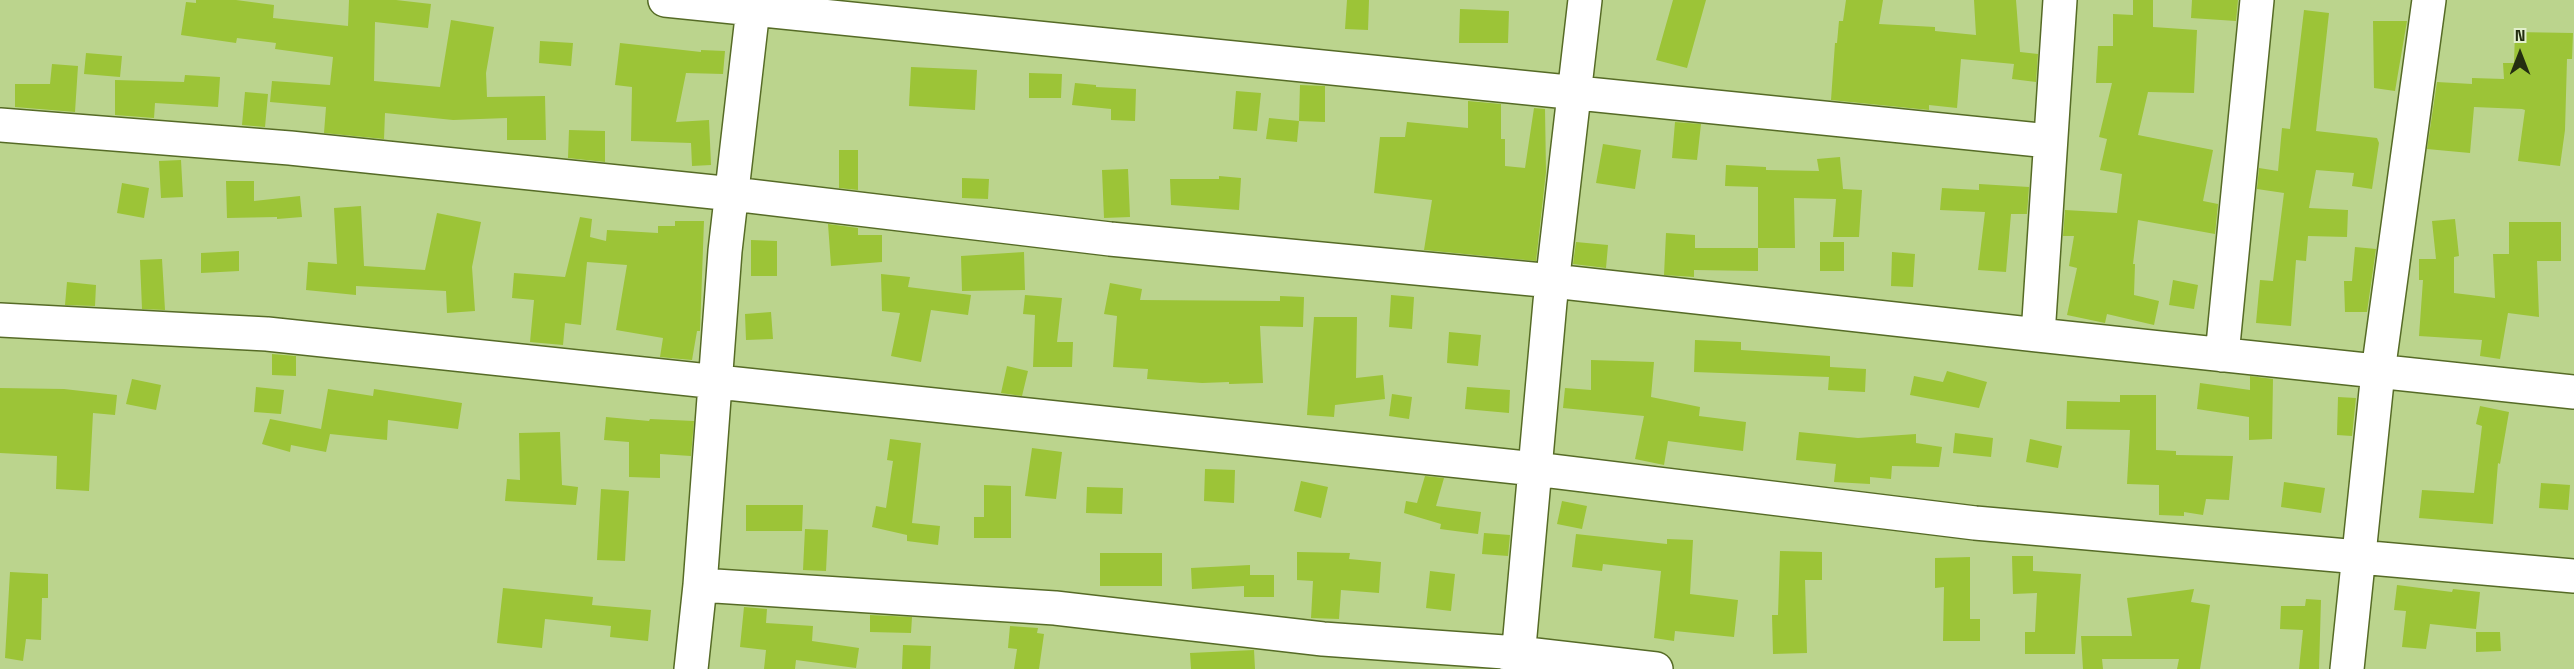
<!DOCTYPE html>
<html>
<head>
<meta charset="utf-8">
<style>
  body { margin:0 }
  #map { position:relative; width:2574px; height:669px; overflow:hidden; background:#bbd48d; font-family:"Space Grotesk",sans-serif }
  canvas { display:block }
  .north { position:absolute; left:2490px; top:24px; width:60px; height:60px; -webkit-text-stroke:4px #e2f0cc; paint-order:stroke; rotate:0deg; font-size:16px; font-weight:700; line-height:24px; text-align:center; color:#242e11 }
  .north::after { content:''; display:block; margin:auto; width:21px; height:27px; background:#242e11; clip-path:polygon(50% 0,100% 100%,50% 72%,0 100%) }
</style>
</head>
<body>
<div id="map">
<canvas width="2574" height="669"></canvas>
<div class="north">N</div>
</div>
<script>
const c = document.querySelector('canvas').getContext('2d');
c.lineJoin = 'round';
function paint(path, color) { c.fillStyle = color; c.fill(path, 'evenodd'); }
const toPath = rows => new Path2D(rows.map(r => 'M' + r).join(''));
function strokePath(path, color, width, dash) { c.strokeStyle = color; c.lineWidth = width; c.lineCap = dash ? 'butt' : 'round'; c.setLineDash(dash || []); c.stroke(path); }
paint(toPath([
  [196,0,236,0,274,5,273,18,348,26,349,0,396,0,431,4,428,28,375,22,374,81,440,87,451,20,494,27,486,73,487,97,545,96,546,140,507,140,507,118,453,120,385,113,384,139,324,133,326,107,270,102,272,81,330,85,333,57,275,49,276,43,237,38,236,43,181,35,186,2,196,3],
  [1347,0,1369,0,1368,30,1345,29],
  [1673,0,1706,0,1687,68,1656,60],
  [1846,0,1883,0,1879,24,1935,27,1935,31,1976,35,1974,0,2016,0,2020,52,2038,54,2036,82,2012,79,2014,64,1961,59,1957,108,1929,105,1929,110,1831,100,1835,43,1837,43,1839,21,1843,21],
  [2133,0,2153,0,2153,27,2197,30,2194,93,2148,92,2138,135,2213,150,2203,201,2218,204,2215,234,2138,220,2133,264,2135,264,2134,295,2159,301,2154,325,2107,314,2105,323,2067,315,2077,268,2069,266,2074,236,2063,236,2065,210,2117,213,2122,174,2100,170,2107,139,2099,137,2112,83,2096,83,2098,46,2113,46,2113,14,2133,15],
  [2192,0,2238,0,2236,21,2191,18],
  [1460,9,1509,11,1508,43,1459,43],
  [2304,10,2329,13,2316,131,2377,138,2379,143,2372,189,2352,186,2354,173,2316,170,2309,208,2348,210,2347,237,2308,236,2306,261,2296,260,2291,326,2256,323,2260,280,2273,281,2284,193,2257,189,2259,168,2278,171,2282,128,2290,129],
  [2373,21,2407,21,2395,91,2374,88],
  [2515,32,2573,33,2572,59,2567,59,2565,130,2560,166,2518,161,2525,110,2522,109,2474,107,2470,153,2427,149,2437,82,2472,84,2472,78,2504,79,2503,63,2514,63],
  [540,41,573,43,571,66,539,63],
  [620,43,701,52,701,50,725,51,723,74,686,73,676,122,709,120,711,165,692,166,691,143,631,141,632,87,615,85],
  [86,53,122,56,120,77,84,74],
  [52,64,78,66,75,112,15,107,15,84,50,84],
  [911,67,977,70,975,110,909,106],
  [1029,73,1062,74,1061,98,1029,98],
  [185,75,220,77,218,107,155,103,154,118,115,115,115,80,184,82],
  [1075,83,1096,85,1096,87,1136,89,1135,121,1111,120,1111,109,1072,105],
  [1300,85,1325,86,1325,122,1299,121],
  [1236,91,1261,93,1257,131,1233,129],
  [245,92,268,94,265,127,242,125],
  [1468,101,1501,104,1501,139,1505,139,1505,166,1525,168,1534,108,1545,109,1546,172,1536,261,1424,250,1432,200,1374,193,1380,137,1405,137,1407,122,1468,128],
  [1269,118,1299,121,1297,142,1266,139],
  [1675,122,1701,124,1697,160,1672,158],
  [569,130,605,131,605,162,568,158],
  [1603,144,1641,150,1635,189,1596,183],
  [839,150,858,150,858,190,839,188],
  [1840,157,1843,189,1862,190,1859,237,1833,237,1836,199,1794,198,1795,248,1758,248,1758,187,1725,186,1726,165,1766,167,1766,170,1819,171,1817,159],
  [181,160,183,197,161,198,159,161],
  [1128,169,1130,217,1104,218,1102,170],
  [1219,176,1241,178,1239,210,1171,205,1170,179,1219,179],
  [962,178,989,179,988,199,962,198],
  [226,181,254,181,254,201,300,196,302,217,277,219,277,217,227,218],
  [122,183,149,188,144,218,117,213],
  [1979,184,2029,187,2027,214,2011,214,2006,272,1978,270,1985,212,1940,210,1942,188,1979,190],
  [361,206,364,266,425,270,437,213,481,222,472,267,475,311,447,313,446,291,356,286,356,295,306,290,308,262,337,264,334,208],
  [580,217,592,219,590,237,606,241,607,230,658,233,658,226,675,226,675,221,704,221,700,331,697,331,692,360,660,357,663,338,616,330,627,265,587,262,581,325,565,323,563,345,530,342,534,300,512,298,514,273,565,277],
  [2455,219,2459,256,2454,257,2454,293,2495,298,2493,254,2509,254,2509,222,2561,222,2561,261,2537,261,2539,317,2508,313,2500,359,2480,356,2482,340,2419,336,2423,280,2419,280,2419,259,2436,259,2432,221],
  [828,224,858,228,858,235,882,235,882,262,831,266],
  [1666,233,1695,235,1695,248,1758,248,1758,271,1694,270,1694,277,1664,275],
  [751,240,777,241,777,276,751,276],
  [1576,242,1608,245,1606,268,1573,264],
  [1820,242,1844,242,1844,271,1820,271],
  [2355,247,2376,249,2367,312,2345,312,2344,281,2352,281],
  [239,251,239,271,201,273,201,253],
  [1024,252,1025,290,962,291,961,256],
  [1892,252,1915,254,1913,287,1891,286],
  [162,259,165,310,142,309,140,260],
  [881,274,910,277,908,287,971,295,968,315,931,310,921,362,891,356,900,313,882,311],
  [2173,280,2198,285,2194,309,2169,305],
  [67,282,96,285,95,306,65,305],
  [1110,283,1142,289,1140,300,1280,301,1280,296,1304,297,1303,327,1260,326,1263,383,1229,384,1229,382,1202,383,1147,379,1148,369,1113,367,1117,316,1104,314],
  [1025,295,1062,298,1057,342,1073,342,1072,367,1033,367,1035,315,1023,314],
  [1391,295,1414,297,1412,329,1389,327],
  [771,312,773,339,746,340,745,314],
  [1314,317,1357,317,1356,378,1383,375,1385,399,1335,405,1334,417,1307,415],
  [1449,332,1481,335,1478,366,1447,363],
  [1695,340,1741,342,1741,350,1830,356,1830,367,1866,369,1865,392,1828,390,1829,377,1694,372],
  [272,354,296,356,296,376,272,375],
  [1591,360,1654,362,1651,397,1700,407,1699,416,1746,422,1743,451,1668,441,1664,465,1635,459,1644,416,1563,408,1565,388,1591,390],
  [1007,366,1028,371,1022,396,1001,393],
  [1947,371,1987,382,1979,408,1910,395,1914,376,1943,382],
  [2250,376,2273,379,2272,439,2249,440,2249,417,2197,409,2200,383,2250,390],
  [132,379,161,385,156,410,126,404],
  [256,387,284,390,281,414,254,412],
  [1467,387,1510,390,1509,413,1465,409],
  [0,388,64,389,117,395,115,415,93,413,89,491,56,489,57,456,0,453],
  [328,389,373,396,374,389,462,403,458,429,388,420,387,440,330,434,326,452,291,445,290,452,262,444,270,419,321,429],
  [1392,394,1412,397,1409,419,1389,416],
  [2120,395,2156,395,2156,450,2176,451,2176,455,2233,456,2229,500,2206,499,2203,515,2184,512,2184,516,2159,515,2159,485,2127,484,2130,430,2066,429,2067,401,2120,402],
  [2338,397,2356,398,2352,436,2337,435],
  [2480,406,2509,412,2500,464,2498,463,2493,524,2419,518,2422,490,2474,493,2482,426,2476,424],
  [606,417,649,421,650,419,694,421,691,456,660,454,660,478,629,477,629,442,604,440],
  [560,432,562,485,578,487,576,505,505,501,507,479,520,480,519,433],
  [1799,432,1858,438,1916,434,1916,443,1942,447,1939,467,1892,466,1891,479,1870,477,1870,484,1834,482,1836,464,1796,460],
  [1955,433,1993,438,1991,457,1953,453],
  [890,439,921,443,912,523,940,526,938,545,907,541,907,535,872,527,876,506,886,508,893,461,887,460],
  [2030,439,2062,446,2058,468,2026,462],
  [1032,448,1062,452,1056,499,1025,496],
  [1205,469,1235,470,1234,503,1204,501],
  [1425,476,1444,478,1436,506,1481,512,1478,534,1440,529,1441,524,1404,513,1406,501,1417,503],
  [1301,481,1328,487,1321,518,1294,511],
  [2284,482,2325,488,2321,513,2281,507],
  [2541,483,2570,485,2568,510,2539,508],
  [984,485,1011,486,1011,538,974,538,974,517,984,517],
  [1087,487,1123,488,1122,514,1086,513],
  [601,489,629,491,625,561,597,560],
  [1562,501,1587,506,1582,529,1557,524],
  [746,505,803,505,802,531,746,531],
  [805,529,828,530,826,571,803,570],
  [1484,533,1510,535,1508,556,1482,554],
  [1576,534,1667,544,1667,539,1693,540,1690,594,1738,600,1734,637,1675,631,1674,641,1654,638,1661,571,1603,564,1602,571,1572,567],
  [1780,551,1822,552,1822,580,1805,580,1807,653,1773,654,1772,615,1778,615],
  [1297,552,1350,553,1349,559,1381,562,1379,593,1341,590,1339,619,1311,618,1313,581,1297,580],
  [1100,553,1162,553,1162,586,1100,586],
  [2012,556,2033,556,2033,571,2081,574,2075,654,2025,654,2025,632,2035,632,2037,593,2013,594],
  [1970,557,1970,619,1980,619,1980,641,1943,641,1944,587,1935,588,1935,558],
  [1250,565,1250,575,1274,575,1274,597,1244,597,1244,586,1192,589,1191,568],
  [1430,571,1455,574,1451,611,1426,608],
  [10,572,48,574,48,598,42,598,41,640,26,639,23,661,5,658],
  [2397,585,2452,592,2453,589,2480,592,2476,629,2430,624,2426,649,2402,647,2406,611,2394,610],
  [503,588,593,597,592,605,651,610,648,641,610,637,611,626,545,619,542,648,497,643],
  [2194,589,2191,602,2210,605,2200,669,2177,669,2179,659,2102,659,2103,669,2083,669,2081,636,2132,636,2127,598],
  [2306,599,2321,600,2319,669,2299,669,2303,630,2280,629,2281,606,2305,606],
  [744,607,767,609,766,623,813,626,812,641,859,648,856,668,796,660,795,669,764,669,766,650,740,647],
  [870,615,912,617,911,633,870,632],
  [1010,626,1038,628,1037,633,1044,634,1039,669,1014,669,1017,649,1008,648],
  [2476,632,2500,632,2501,651,2476,652],
  [903,645,931,646,930,669,902,669],
  [1254,650,1255,669,1191,669,1190,653]
]), '#9cc437');
const minor = toPath([
  [665,0,2049,141],
  [0,125,290,148,733,194,1110,239,1553,281,2038,335,2060,0],
  [0,320,267,334,1535,469,1975,523,2574,576],
  [2038,335,2574,392],
  [2222,355,2257,0],
  [700,585,1055,608,1323,639,1518,653,1656,669],
  [691,669,700,585,725,251,754,0],
  [1517,669,1550,302,1585,0],
  [2347,669,2378,372,2429,0]
]);
strokePath(minor, '#566b26', 36);
strokePath(minor, '#fff', 33);
</script>
</body>
</html>
